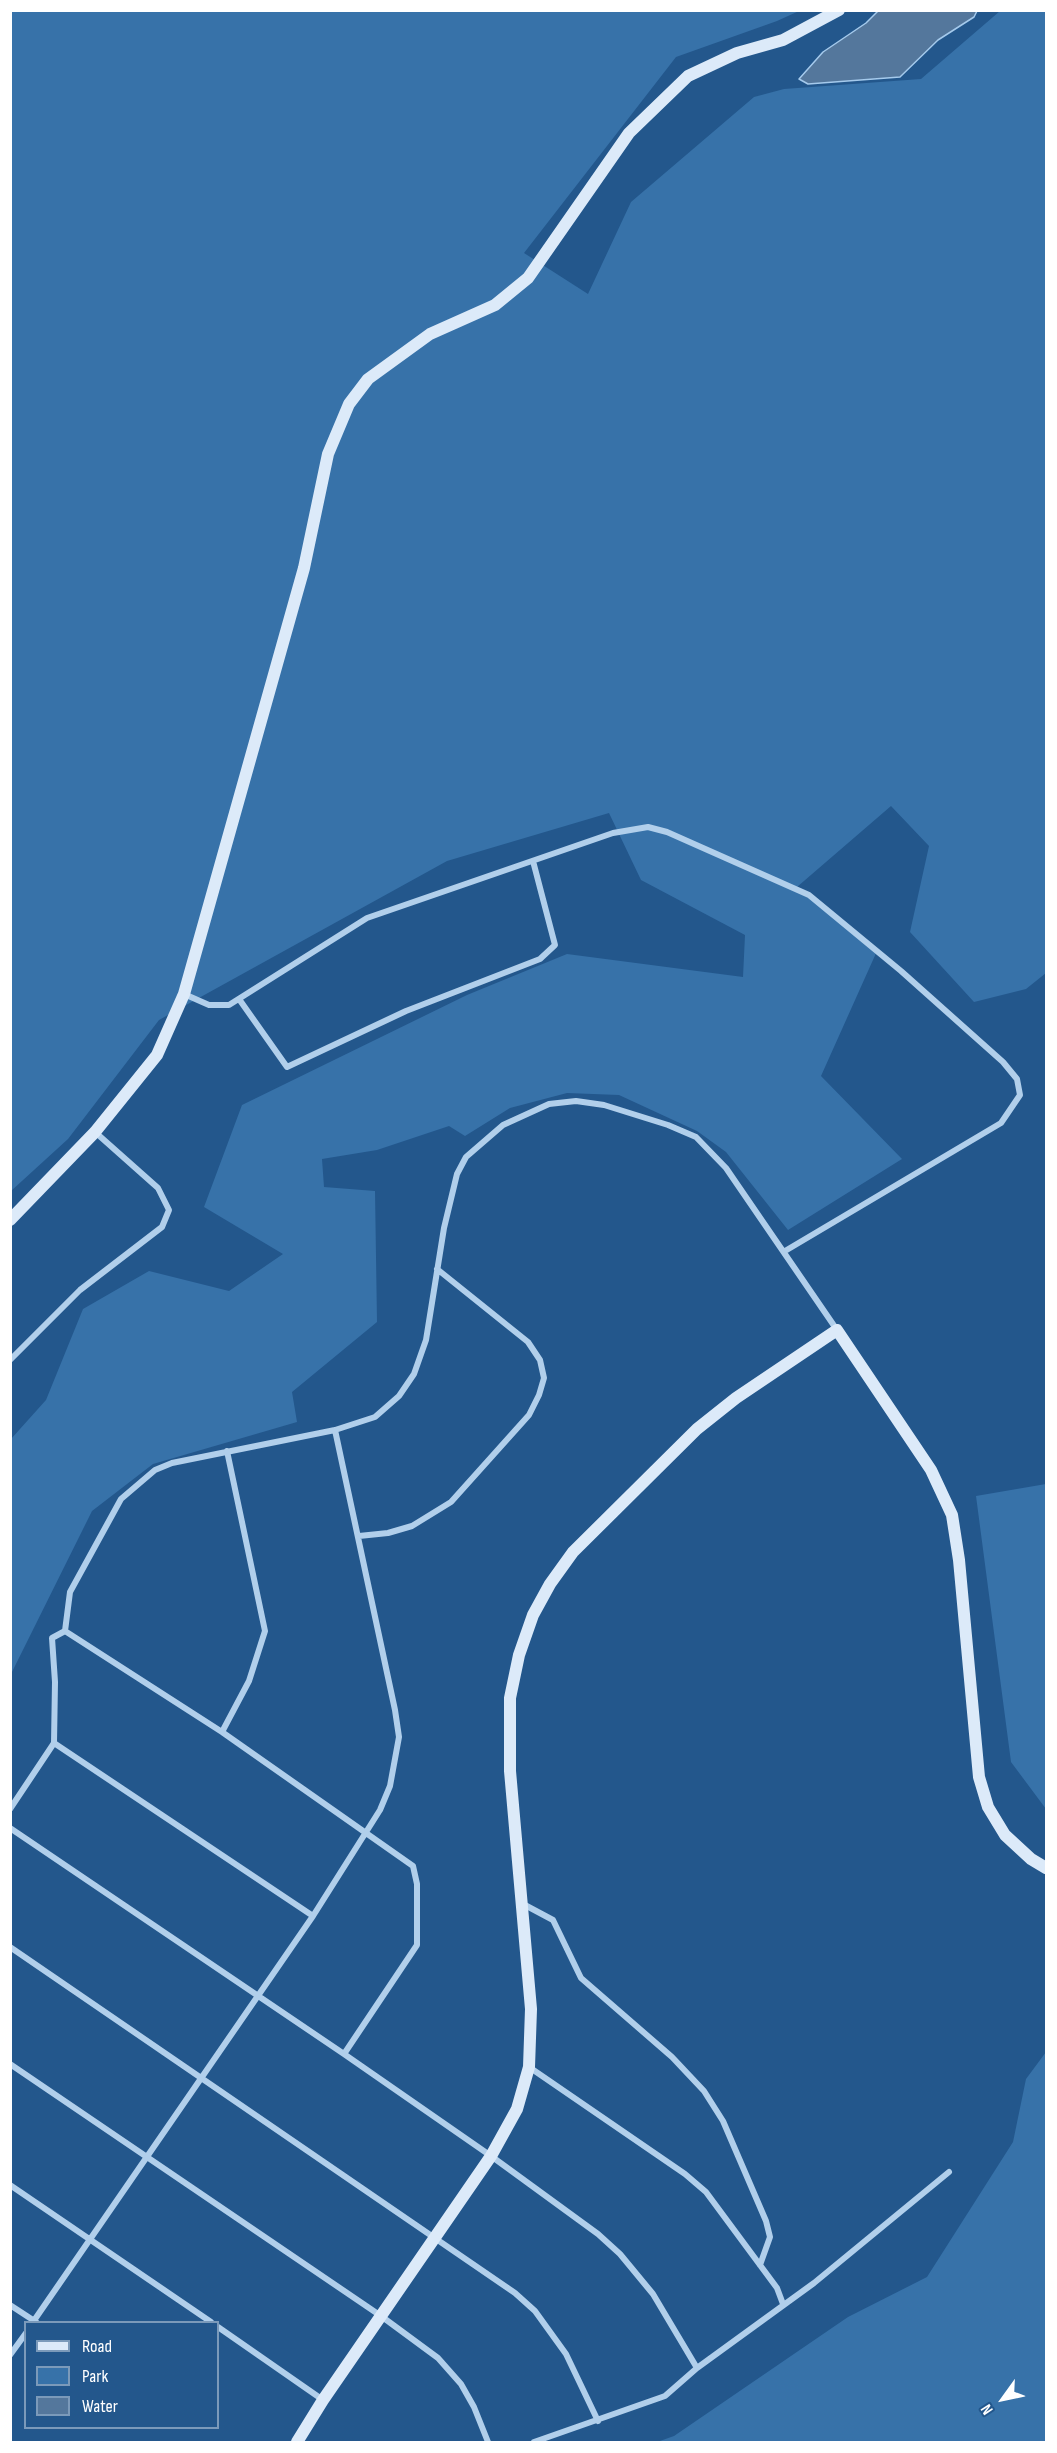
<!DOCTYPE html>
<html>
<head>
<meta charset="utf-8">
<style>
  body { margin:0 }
  #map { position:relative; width:1057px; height:2453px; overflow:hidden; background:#23578c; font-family:"Sofia Sans Condensed",sans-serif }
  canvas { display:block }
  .frame { position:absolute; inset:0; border:12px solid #fff; pointer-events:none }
  .legend { position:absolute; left:24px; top:2321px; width:195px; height:108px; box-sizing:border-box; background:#23578c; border:2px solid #7b9aba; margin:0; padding:8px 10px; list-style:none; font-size:18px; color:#fff }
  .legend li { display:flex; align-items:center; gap:12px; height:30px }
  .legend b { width:30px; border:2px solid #7b9aba }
  .north { position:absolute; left:973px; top:2369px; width:60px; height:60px; -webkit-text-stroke:4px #23578c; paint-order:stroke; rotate:237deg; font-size:16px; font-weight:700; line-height:24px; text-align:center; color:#fff }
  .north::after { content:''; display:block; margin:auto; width:21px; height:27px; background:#fff; clip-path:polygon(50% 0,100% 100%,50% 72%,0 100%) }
</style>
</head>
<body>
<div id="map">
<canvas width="1057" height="2453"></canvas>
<div class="frame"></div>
<ul class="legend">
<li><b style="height:8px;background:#dceaf9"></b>Road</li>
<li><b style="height:16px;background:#3772a9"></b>Park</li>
<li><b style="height:16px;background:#54779c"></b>Water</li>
</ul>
<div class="north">N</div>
</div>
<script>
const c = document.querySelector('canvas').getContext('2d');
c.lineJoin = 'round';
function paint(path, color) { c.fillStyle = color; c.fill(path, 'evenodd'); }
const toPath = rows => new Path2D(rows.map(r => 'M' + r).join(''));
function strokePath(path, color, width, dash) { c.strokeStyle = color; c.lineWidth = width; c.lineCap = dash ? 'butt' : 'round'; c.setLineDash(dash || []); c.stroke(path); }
paint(toPath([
  [11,11,799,11,777,21,676,57,524,253,588,294,631,202,754,97,784,89,921,79,1000,11,1046,11,1046,973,1026,989,974,1002,910,932,929,846,891,806,797,887,877,951,821,1076,902,1159,788,1230,726,1152,697,1131,619,1095,567,1093,510,1108,465,1136,449,1126,377,1150,322,1159,324,1187,375,1191,377,1322,292,1392,297,1422,153,1464,92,1511,11,1674,11,1439,46,1400,83,1309,149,1271,229,1291,283,1254,204,1207,242,1105,467,995,567,954,743,977,745,935,641,880,609,813,447,861,159,1020,68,1139,11,1191],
  [1046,1484,1046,1809,1011,1762,976,1496],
  [1046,2052,1046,2442,657,2442,674,2436,848,2317,927,2277,1013,2142,1026,2079]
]), '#3772a9');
const water = toPath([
  [878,11,977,11,974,17,938,40,900,77,808,84,799,79,823,52,866,23,878,11]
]);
paint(water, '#54779c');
strokePath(water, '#a5caec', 1.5);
strokePath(toPath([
  [184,994,209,1005,229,1005,367,918,613,833,648,827,667,832,809,895,901,971,1003,1062,1017,1079,1020,1095,1001,1123,785,1251],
  [239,999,287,1067,406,1011,540,959,555,945,533,861],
  [10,1360,80,1290,162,1227,169,1210,158,1188,95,1132],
  [359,1536,388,1533,412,1526,451,1502,529,1415,539,1395,544,1378,540,1360,528,1342,437,1269],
  [65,1631,222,1732,413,1866,417,1884,417,1945,344,2054],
  [222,1732,249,1681,265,1631,227,1451],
  [54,1743,313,1916],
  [10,1809,54,1743,55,1682,52,1638,65,1631,70,1592,121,1499,155,1470,172,1463,335,1430,375,1417,399,1396,414,1374,426,1340,444,1228,457,1174,466,1157,503,1125,549,1104,576,1101,604,1105,668,1125,696,1137,726,1168,837,1330],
  [10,1828,344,2054,491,2156,598,2234,620,2254,653,2294,697,2368],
  [523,1904,553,1920,581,1978,672,2057,704,2091,723,2121,766,2221,770,2237,760,2265],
  [10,1947,515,2293,535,2311,566,2354,598,2421],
  [10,2064,381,2316,438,2358,461,2384,474,2407,488,2442],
  [529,2067,685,2174,706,2192,777,2288,783,2304],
  [10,2185,211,2322],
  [10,2305,36,2322],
  [33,2322,313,1916,380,1810,390,1786,399,1737,395,1710,335,1430],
  [218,2327,323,2400],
  [10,2355,26,2333],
  [534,2442,665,2396,697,2368,814,2283,949,2172]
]), '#b1cfeb', 6);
strokePath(toPath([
  [10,1220,95,1132,157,1055,184,994,304,568,328,454,349,404,368,379,430,334,495,305,528,278,629,133,688,76,737,53,783,40,839,10],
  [297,2442,323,2400,491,2156,517,2109,529,2067,531,2009,510,1771,510,1698,519,1655,533,1615,550,1584,573,1552,697,1429,736,1398,837,1330,931,1470,952,1515,959,1560,979,1777,988,1807,1005,1835,1031,1859,1046,1868]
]), '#dceaf9', 12);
</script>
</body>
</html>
